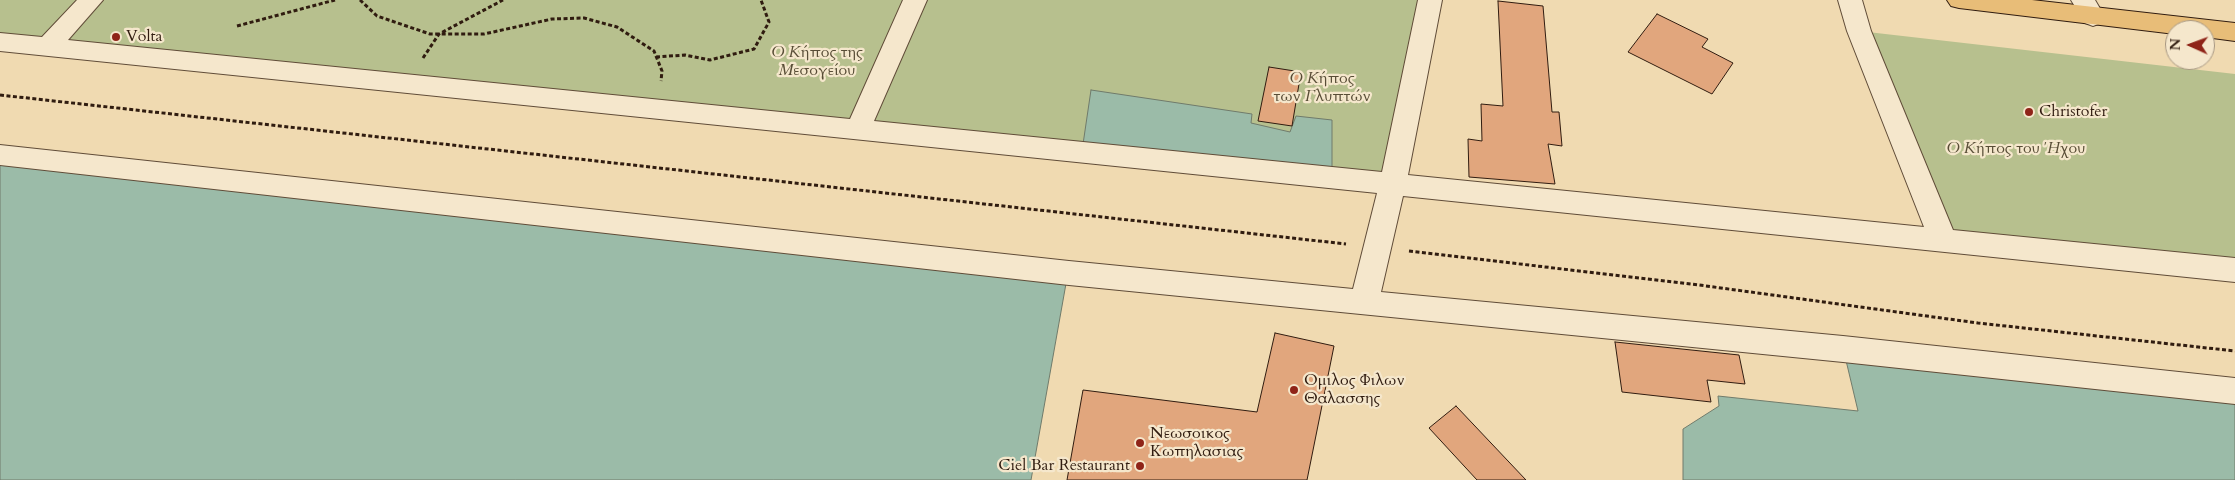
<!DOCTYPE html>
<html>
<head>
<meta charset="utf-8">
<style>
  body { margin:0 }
  #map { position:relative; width:2235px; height:480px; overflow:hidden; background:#f0dab1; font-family:Cardo,serif }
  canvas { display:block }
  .north { position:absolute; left:2165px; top:20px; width:50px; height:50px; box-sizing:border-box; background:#f5e7cc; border:1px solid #a69681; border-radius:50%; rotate:272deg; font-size:14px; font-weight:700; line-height:20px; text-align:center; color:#301c10 }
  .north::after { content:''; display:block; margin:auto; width:18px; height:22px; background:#8f2418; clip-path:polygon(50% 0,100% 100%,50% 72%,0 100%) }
</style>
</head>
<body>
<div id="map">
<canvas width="2235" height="480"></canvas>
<div class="north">N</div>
</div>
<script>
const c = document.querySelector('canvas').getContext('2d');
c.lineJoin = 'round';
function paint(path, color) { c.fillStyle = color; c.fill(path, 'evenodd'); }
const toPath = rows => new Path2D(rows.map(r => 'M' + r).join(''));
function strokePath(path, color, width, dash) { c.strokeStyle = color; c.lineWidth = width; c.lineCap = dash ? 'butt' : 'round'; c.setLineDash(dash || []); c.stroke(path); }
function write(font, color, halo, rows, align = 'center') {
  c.font = font + ' Cardo,serif'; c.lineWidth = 4.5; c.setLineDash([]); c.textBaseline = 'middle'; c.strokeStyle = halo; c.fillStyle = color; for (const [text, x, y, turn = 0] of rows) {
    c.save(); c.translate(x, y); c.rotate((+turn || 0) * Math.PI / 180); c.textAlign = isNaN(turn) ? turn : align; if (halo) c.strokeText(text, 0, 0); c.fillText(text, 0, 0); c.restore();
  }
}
paint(toPath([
  [0,0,1430,0,1393,183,0,42],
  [1859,31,2235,74,2235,270,1944,242]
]), '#b7c08e');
const water = toPath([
  [1091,90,1252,114,1251,123,1290,132,1296,116,1332,120,1332,177,1082,151,1091,90],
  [0,159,1067,278,1031,480,0,480,0,159],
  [1844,352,2235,395,2235,480,1683,480,1683,429,1719,406,1718,396,1858,411,1844,352]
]);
paint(water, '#9bbba8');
strokePath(water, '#707b6b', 1);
const building = toPath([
  [1498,1,1543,6,1552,112,1559,112,1562,146,1548,144,1555,184,1469,177,1468,139,1482,141,1481,104,1503,106,1498,1],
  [1657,14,1708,39,1702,47,1733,63,1712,94,1628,52,1657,14],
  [1269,67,1301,72,1292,126,1258,121,1269,67],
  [1275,333,1334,346,1307,480,1067,480,1083,390,1257,412,1275,333],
  [1615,342,1739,355,1745,384,1707,380,1711,402,1622,392,1615,342],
  [1456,406,1526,480,1477,480,1429,428,1456,406]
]);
paint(building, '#e1a67d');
strokePath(building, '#301c10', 1);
const minor = toPath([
  [77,0,103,0,68,40,850,119,903,0,927,0,874,121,1382,172,1418,0,1442,0,1408,175,1924,227,1847,31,1838,0,1862,0,1871,31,1953,230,2235,258,2235,282,1403,196,1381,292,1843,336,2235,378,2235,404,1843,362,1069,285,0,165,0,145,1069,261,1353,289,1377,193,0,51,0,33,42,37,77,0],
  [2071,0,2095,0,2105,17,2101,23,2093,26,2085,23,2071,0]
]);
const major = toPath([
  [1947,0,2032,0,2235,23,2235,41,2205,37,2205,30,2175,30,2175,34,1959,8,1951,6,1947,0]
]);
strokePath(minor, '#604c38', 2);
strokePath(major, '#301c10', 2);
strokePath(toPath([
  [360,0,377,16,430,34,484,34,552,19,584,18,617,27,654,51,662,71,661,81],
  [237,26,335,0],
  [656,57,685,55,710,60,754,49,769,22,761,0],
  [423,58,439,34,503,0],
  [0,95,1346,244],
  [1409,251,1699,285,1978,323,2235,351]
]), '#301c10', 3, [4, 2.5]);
paint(minor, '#f5e7cc');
paint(major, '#e8bd78');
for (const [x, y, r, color] of [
  [116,37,5,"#8f2418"],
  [2029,112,5,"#8f2418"],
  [1294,390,5,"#8f2418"],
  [1140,443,5,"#8f2418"],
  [1140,466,5,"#8f2418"]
]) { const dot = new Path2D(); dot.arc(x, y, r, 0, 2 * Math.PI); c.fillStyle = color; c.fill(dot); strokePath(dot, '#f5e7cc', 2); }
write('16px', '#301c10', '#f5e7cc', [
  ["Volta",126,37],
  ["Christofer",2039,112],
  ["Ομιλος Φιλων",1304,381],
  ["Θαλασσης",1304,399],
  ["Νεωσοικος",1150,434],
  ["Κωπηλασιας",1150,452],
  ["Ciel Bar Restaurant",1130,466,"right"]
], 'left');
write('italic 16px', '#584d36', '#f5e7cc', [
  ["Ο Κήπος της",817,53],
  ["Μεσογείου",817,71],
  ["Ο Κήπος",1322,79],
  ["των Γλυπτών",1322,97],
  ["Ο Κήπος του Ήχου",2016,149]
]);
</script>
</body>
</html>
